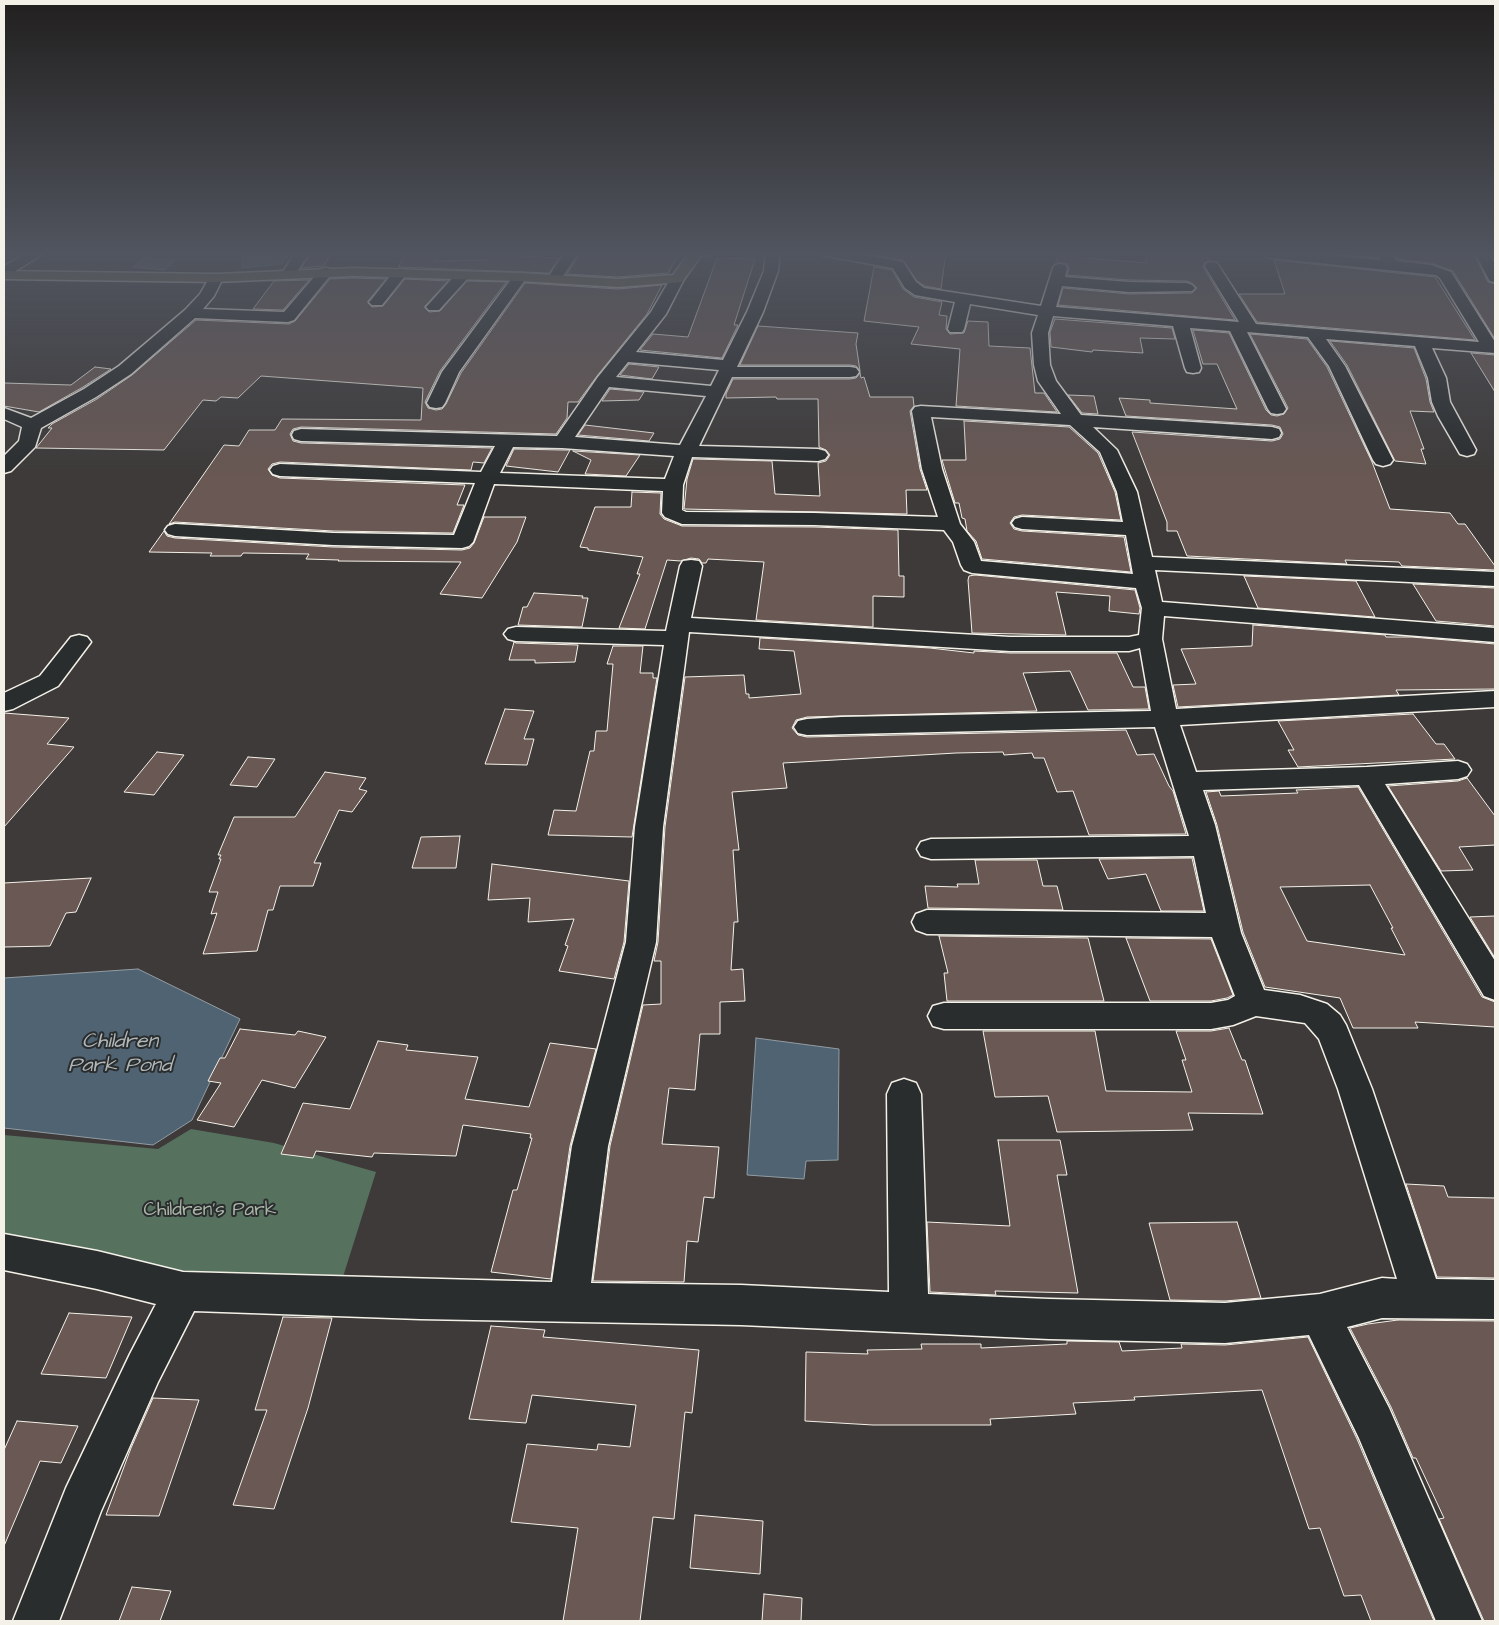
<!DOCTYPE html>
<html>
<head>
<meta charset="utf-8">
<style>
  body { margin:0 }
  #map { position:relative; width:1499px; height:1625px; overflow:hidden; background:#3d3a39; font-family:"Architects Daughter",sans-serif }
  canvas { display:block }
  .frame { position:absolute; inset:0; border:5px solid #f4f1e8; pointer-events:none }
</style>
</head>
<body>
<div id="map">
<canvas width="1499" height="1625"></canvas>
<div class="frame"></div>
</div>
<script>
const c = document.querySelector('canvas').getContext('2d');
c.lineJoin = 'round';
function paint(path, color) { c.fillStyle = color; c.fill(path, 'evenodd'); }
const toPath = rows => new Path2D(rows.map(r => 'M' + r).join(''));
function strokePath(path, color, width, dash) { c.strokeStyle = color; c.lineWidth = width; c.lineCap = dash ? 'butt' : 'round'; c.setLineDash(dash || []); c.stroke(path); }
function write(font, color, halo, rows, align = 'center') {
  c.font = font + ' "Architects Daughter",sans-serif'; c.lineWidth = 4; c.setLineDash([]); c.textBaseline = 'middle'; c.strokeStyle = halo; c.fillStyle = color; for (const [text, x, y, turn = 0] of rows) {
    c.save(); c.translate(x, y); c.rotate((+turn || 0) * Math.PI / 180); c.textAlign = isNaN(turn) ? turn : align; if (halo) c.strokeText(text, 0, 0); c.fillText(text, 0, 0); c.restore();
  }
}
paint(toPath([
  [191,1129,274,1143,376,1172,342,1280,181,1287,4,1248,4,1135,158,1149]
]), '#57715f');
const water = toPath([
  [243,252,291,252,282,264,242,268,243,252],
  [146,257,176,260,165,270,133,267,146,257],
  [138,969,240,1019,192,1120,153,1145,4,1128,4,978,138,969],
  [756,1038,839,1049,838,1160,806,1161,804,1179,747,1175,756,1038]
]);
paint(water, '#506373');
strokePath(water, '#929ca2', 1);
const building = toPath([
  [312,252,332,252,324,266,301,268,312,252],
  [492,252,522,252,519,256,559,258,549,273,398,267,406,253,439,254,434,261,486,260,492,252],
  [581,252,680,252,668,273,618,277,567,274,581,252],
  [859,252,946,252,941,289,925,286,917,281,903,260,859,252],
  [1057,252,1076,252,1079,257,1084,258,1147,263,1143,252,1205,252,1209,261,1205,262,1203,267,1235,320,1058,305,1063,288,1129,294,1192,293,1197,288,1193,284,1187,281,1129,280,1067,275,1069,268,1067,264,1057,263,1057,252],
  [1314,252,1373,252,1377,258,1314,252],
  [1391,252,1473,252,1488,282,1495,284,1495,339,1453,271,1431,263,1398,259,1391,252],
  [717,258,755,259,734,325,738,325,722,358,640,350,653,334,688,337,717,258],
  [1274,260,1435,277,1475,340,1257,322,1239,294,1285,294,1274,260],
  [874,267,892,270,903,289,914,297,942,302,939,315,947,316,946,329,950,334,964,333,968,321,988,322,989,346,1030,348,1035,393,1044,393,1057,412,956,406,960,349,911,344,919,327,864,321,874,267],
  [353,278,386,279,368,301,368,303,372,307,383,306,405,279,448,281,425,306,425,308,429,312,440,311,467,281,506,282,440,371,425,402,428,408,436,410,442,409,446,404,461,373,525,283,618,289,662,285,647,314,597,376,578,402,568,402,567,418,556,434,301,427,293,429,290,434,293,441,301,443,492,448,484,463,473,462,471,470,280,462,272,464,268,469,272,475,280,478,465,485,457,505,464,505,453,533,333,531,175,522,169,524,224,445,239,446,249,430,275,430,282,419,421,420,423,388,261,376,238,398,221,397,216,401,203,400,164,450,36,448,52,428,48,428,52,424,97,399,132,375,196,320,289,324,295,321,330,279,353,278],
  [309,280,283,310,253,309,274,281,309,280],
  [1055,319,1172,328,1175,339,1140,338,1143,353,1093,350,1092,352,1051,347,1050,332,1055,319],
  [758,326,858,333,856,344,860,371,856,366,850,365,740,365,758,326],
  [1193,330,1229,333,1266,410,1271,415,1277,416,1284,414,1288,408,1250,334,1307,339,1327,367,1372,462,1390,509,1450,513,1458,524,1465,524,1495,566,1495,570,1402,566,1399,562,1345,560,1347,564,1187,556,1177,531,1167,531,1167,522,1132,432,1272,441,1280,439,1283,434,1280,427,1272,425,1126,416,1119,398,1150,400,1150,403,1237,409,1217,364,1203,364,1193,330],
  [1330,341,1414,348,1426,379,1430,402,1434,412,1410,411,1424,449,1421,449,1426,464,1395,461,1347,365,1330,341],
  [1471,353,1495,355,1495,392,1471,353],
  [629,364,659,367,652,379,620,375,629,364],
  [95,367,111,369,83,387,39,412,4,406,4,383,71,385,95,367],
  [860,373,861,378,864,377,870,397,913,397,914,406,910,411,920,469,927,490,906,490,907,514,684,509,687,479,693,459,772,461,775,494,820,496,818,463,826,461,830,455,826,450,819,447,818,399,777,399,776,397,726,398,726,394,733,379,850,379,856,378,860,373],
  [610,389,644,392,639,400,602,401,610,389],
  [1068,395,1094,396,1098,414,1082,413,1068,395],
  [964,421,1069,427,1098,453,1115,492,1121,520,1022,515,1014,517,1010,523,1014,529,1022,531,1124,537,1131,572,982,559,976,541,967,531,965,519,962,518,959,503,955,503,942,460,966,460,964,421],
  [585,425,654,433,649,441,578,435,585,425],
  [514,449,562,450,570,450,558,472,506,466,514,449],
  [573,451,640,455,626,476,585,474,591,460,573,451],
  [632,492,661,493,660,514,664,519,682,526,814,527,898,530,899,576,904,576,904,597,873,596,873,627,756,620,764,562,708,559,706,563,702,563,699,559,691,558,681,561,667,560,645,629,619,628,640,574,637,574,643,557,588,550,588,548,580,547,595,507,631,507,632,492],
  [484,517,526,517,517,542,482,598,440,594,461,562,338,561,339,560,306,559,309,554,243,553,241,556,210,556,212,553,149,552,164,531,167,536,175,538,333,547,462,550,470,548,474,543,484,517],
  [975,575,1135,590,1140,608,1139,614,1109,611,1110,596,1056,592,1066,635,972,633,968,580,969,576,975,575],
  [1244,576,1356,581,1375,617,1258,608,1244,576],
  [1413,584,1495,588,1495,626,1436,621,1413,584],
  [534,593,583,596,582,598,588,598,582,627,518,625,523,607,527,607,534,593],
  [1253,625,1385,635,1386,637,1412,637,1495,644,1495,689,1396,690,1399,695,1178,707,1173,685,1196,684,1181,649,1252,646,1253,625],
  [760,638,930,648,974,653,974,651,1010,653,1117,653,1133,687,1145,687,1149,709,1088,710,1070,671,1023,673,1037,711,807,717,796,720,792,728,798,735,807,737,1126,730,1137,755,1154,754,1169,786,1173,791,1186,834,1089,835,1073,791,1057,792,1044,758,1034,758,1032,753,1004,755,1003,752,956,753,783,763,787,788,732,792,739,850,733,850,738,922,734,922,731,970,743,969,745,1001,720,1002,720,1034,700,1034,695,1090,669,1088,662,1144,719,1147,714,1198,704,1197,698,1242,687,1241,684,1282,593,1281,610,1146,643,1005,661,1004,661,961,654,961,658,942,665,827,685,677,744,675,746,694,749,694,749,698,801,694,794,651,759,649,760,638],
  [514,642,516,643,578,645,575,662,535,663,535,660,509,660,514,642],
  [613,646,643,646,640,673,653,673,653,678,657,678,632,837,548,835,554,810,576,811,590,751,594,751,596,731,607,731,613,664,607,664,613,646],
  [505,709,534,711,524,739,534,739,527,765,485,764,505,709],
  [4,713,69,718,47,744,74,747,4,827,4,713],
  [1413,714,1436,744,1444,744,1455,759,1298,767,1288,750,1294,750,1278,721,1413,714],
  [157,752,184,755,154,795,124,792,157,752],
  [248,757,275,759,257,787,230,785,248,757],
  [325,772,366,778,359,789,367,791,352,812,339,810,314,863,321,863,313,886,280,886,273,910,268,910,257,951,203,954,217,913,211,914,218,892,209,892,221,859,219,859,221,855,218,855,234,817,295,817,325,772],
  [1467,778,1495,816,1495,845,1459,847,1473,870,1441,871,1388,786,1458,781,1467,778],
  [1358,787,1482,997,1495,1002,1495,1027,1415,1022,1418,1028,1353,1028,1340,998,1265,987,1243,932,1217,825,1206,792,1219,791,1221,796,1298,793,1296,790,1358,787],
  [1370,885,1393,928,1391,928,1405,955,1307,941,1280,887,1370,885],
  [460,836,456,868,412,868,421,837,460,836],
  [1192,858,1204,911,1161,911,1146,874,1108,879,1099,859,1192,858],
  [975,860,1037,860,1043,886,1057,886,1063,910,928,908,925,886,958,887,957,884,979,884,975,860],
  [492,864,629,881,624,942,614,979,559,971,568,946,565,945,574,919,528,922,530,898,488,900,492,864],
  [91,878,76,912,66,913,50,946,4,947,4,883,91,878],
  [1495,916,1495,958,1470,917,1495,916],
  [939,936,1088,938,1104,1001,947,1001,944,973,948,973,939,936],
  [1126,938,1211,939,1233,995,1227,998,1211,1001,1150,1001,1126,938],
  [1229,1028,1242,1060,1245,1060,1263,1114,1188,1113,1193,1130,1057,1132,1048,1096,995,1097,983,1031,1095,1031,1106,1091,1192,1092,1182,1060,1186,1060,1176,1031,1211,1031,1229,1028],
  [240,1029,295,1035,298,1031,326,1037,295,1088,262,1080,234,1127,197,1120,221,1083,208,1081,220,1058,225,1058,240,1029],
  [378,1041,408,1045,406,1050,478,1057,465,1099,529,1107,550,1043,596,1049,570,1146,551,1279,491,1272,513,1190,517,1190,532,1138,530,1138,531,1134,463,1125,456,1156,374,1153,372,1157,316,1151,313,1158,281,1154,303,1103,350,1109,378,1041],
  [998,1140,1060,1140,1067,1175,1057,1175,1078,1293,995,1291,996,1295,930,1292,927,1222,1010,1226,998,1140],
  [1406,1184,1444,1186,1448,1197,1495,1198,1495,1278,1437,1277,1406,1184],
  [1237,1222,1261,1298,1225,1301,1170,1300,1149,1223,1237,1222],
  [69,1313,132,1317,106,1378,41,1374,69,1313],
  [283,1317,332,1318,308,1408,274,1509,233,1505,267,1410,255,1410,283,1317],
  [1398,1320,1495,1321,1495,1621,1484,1621,1439,1519,1444,1518,1416,1458,1413,1458,1391,1407,1350,1328,1368,1324,1398,1320],
  [491,1326,545,1330,543,1337,699,1350,692,1413,685,1412,674,1519,653,1517,640,1621,563,1621,578,1528,511,1522,527,1444,597,1450,598,1444,630,1447,636,1405,532,1395,526,1423,469,1419,491,1326],
  [1308,1337,1357,1439,1434,1621,1371,1621,1361,1595,1344,1596,1320,1528,1309,1529,1262,1390,1134,1397,1135,1400,1073,1403,1076,1414,990,1419,991,1425,873,1425,805,1421,806,1352,868,1354,867,1350,922,1349,921,1344,981,1344,981,1348,1067,1344,1067,1341,1119,1342,1122,1351,1182,1348,1181,1344,1225,1345,1308,1337],
  [153,1398,199,1400,159,1516,106,1515,131,1448,153,1398],
  [17,1421,78,1426,61,1463,40,1461,4,1546,4,1450,17,1421],
  [695,1515,763,1521,760,1574,690,1568,695,1515],
  [132,1587,171,1591,160,1621,119,1621,132,1587],
  [764,1594,802,1598,801,1621,762,1621,764,1594]
]);
paint(building, '#695853');
strokePath(building, '#f4f1e8', 1);
const minor = toPath([
  [29,252,46,252,9,275,4,276,4,266,29,252],
  [296,252,310,252,294,276,284,276,282,273,296,252],
  [565,252,579,252,559,282,549,282,547,279,565,252],
  [766,252,780,252,778,271,763,312,737,367,850,367,856,368,859,372,856,376,850,377,732,377,699,446,818,449,825,451,828,455,825,459,818,461,692,457,683,485,682,510,686,512,814,513,938,517,922,469,912,411,915,407,921,406,1061,414,1038,381,1034,365,1032,333,1038,315,970,304,964,329,962,332,950,332,948,329,955,302,915,295,905,288,893,268,826,256,821,255,819,252,849,252,903,262,916,282,924,288,1041,306,1053,268,1055,265,1060,264,1065,265,1067,268,1065,277,1129,282,1187,283,1192,285,1195,288,1192,291,1129,292,1062,286,1056,307,1239,322,1205,266,1207,263,1212,262,1217,263,1256,324,1479,342,1440,278,1436,275,1271,258,1266,257,1264,254,1265,252,1295,252,1381,260,1375,252,1389,252,1397,261,1431,265,1451,272,1495,342,1495,353,1432,348,1446,378,1450,402,1476,450,1474,454,1467,456,1460,454,1438,416,1432,402,1428,378,1415,346,1326,339,1345,366,1393,460,1390,464,1383,466,1376,464,1373,460,1329,366,1308,337,1247,332,1286,409,1283,413,1277,414,1271,413,1268,409,1230,331,1190,328,1201,368,1199,372,1193,373,1187,372,1185,368,1173,326,1053,316,1048,333,1050,365,1056,381,1081,415,1272,427,1279,429,1281,433,1279,437,1272,439,1093,427,1117,450,1137,492,1152,557,1495,572,1495,586,1155,570,1162,602,1495,628,1495,642,1164,616,1162,639,1176,709,1495,691,1495,707,1180,725,1196,772,1367,767,1458,761,1467,764,1471,770,1467,776,1458,779,1385,784,1495,961,1495,1000,1484,996,1359,785,1203,790,1215,825,1241,933,1264,990,1300,995,1327,1004,1340,1015,1346,1025,1372,1089,1436,1279,1495,1280,1495,1319,1382,1318,1347,1327,1389,1408,1482,1621,1436,1621,1359,1438,1309,1335,1225,1343,1049,1339,741,1325,420,1319,194,1311,158,1382,101,1511,59,1621,13,1621,66,1488,130,1354,156,1304,97,1289,4,1270,4,1234,97,1251,183,1272,552,1282,572,1146,626,942,635,827,664,645,516,641,508,639,504,634,508,629,516,627,666,631,680,566,683,561,691,560,699,561,702,566,691,618,1010,637,1129,637,1139,635,1142,608,1136,588,972,573,964,570,961,565,953,542,944,530,814,525,682,524,665,517,662,513,663,491,494,484,473,542,469,546,462,548,333,545,175,536,168,534,165,530,168,526,175,524,333,533,454,535,475,483,280,476,273,474,270,470,273,466,280,464,481,472,495,446,301,441,294,439,292,435,294,431,301,429,557,436,598,377,651,312,672,276,677,275,682,276,684,279,666,314,636,352,723,360,747,312,764,271,766,252],
  [628,362,719,370,711,386,616,377,628,362],
  [609,387,706,396,680,445,575,437,609,387],
  [931,417,1070,425,1100,452,1117,492,1123,522,1022,517,1015,519,1012,523,1015,527,1022,529,1126,535,1133,574,981,561,974,542,960,524,942,469,931,417],
  [513,447,562,448,674,456,665,479,500,473,513,447],
  [689,632,1010,651,1129,651,1140,648,1151,711,841,717,807,719,798,721,794,727,798,733,807,735,1155,727,1189,836,931,839,921,842,917,849,921,856,931,859,1194,856,1206,913,927,910,916,914,912,922,916,930,927,934,1212,937,1235,996,1228,1000,1211,1003,944,1003,933,1006,928,1016,933,1026,944,1029,1211,1029,1233,1025,1256,1016,1305,1023,1319,1039,1338,1089,1397,1279,1382,1278,1320,1294,1225,1303,1049,1299,928,1294,921,1094,916,1083,904,1079,892,1083,887,1094,889,1292,741,1285,591,1283,608,1146,656,942,663,827,689,632],
  [1475,252,1489,252,1495,264,1495,282,1490,281,1488,278,1475,252],
  [326,268,331,269,333,272,294,320,288,322,195,318,131,374,96,397,41,428,35,447,11,471,4,473,4,456,19,441,22,427,4,419,4,408,31,418,84,389,119,366,185,310,200,294,211,275,221,275,223,278,214,296,203,309,284,312,321,269,326,268],
  [400,269,405,270,407,273,405,276,382,305,372,305,369,302,372,299,395,270,400,269],
  [462,272,467,273,469,276,467,279,439,310,429,310,426,307,429,304,457,273,462,272],
  [520,273,525,274,527,277,459,372,445,403,442,407,436,408,430,407,427,403,442,372,515,274,520,273],
  [79,635,87,637,91,642,58,686,13,709,4,711,4,693,40,676,71,637,79,635]
]);
const major = toPath([
  [690,252,713,252,711,255,701,256,682,282,618,287,520,281,353,276,216,282,4,279,4,271,216,274,353,268,520,273,618,279,673,275,690,252]
]);
strokePath(minor, '#f4f1e8', 3);
strokePath(major, '#f4f1e8', 3);
paint(minor, '#2a2d2e');
paint(major, '#736c4b');
const sky = c.createLinearGradient(0, 0, 0, 479);
sky.addColorStop(0, '#22201f');
sky.addColorStop(0.53, '#51555f');
sky.addColorStop(1, '#51555f00');
c.fillStyle = sky;
c.fillRect(0, 0, 1499, 479);
write('19px', '#adb7aa', '#2a2d2e', [
  ["Children's Park",210,1211]
]);
write('italic 21px', '#b2b8b9', '#2a2d2e', [
  ["Children",120,1043],
  ["Park Pond",120,1067]
]);
</script>
</body>
</html>
